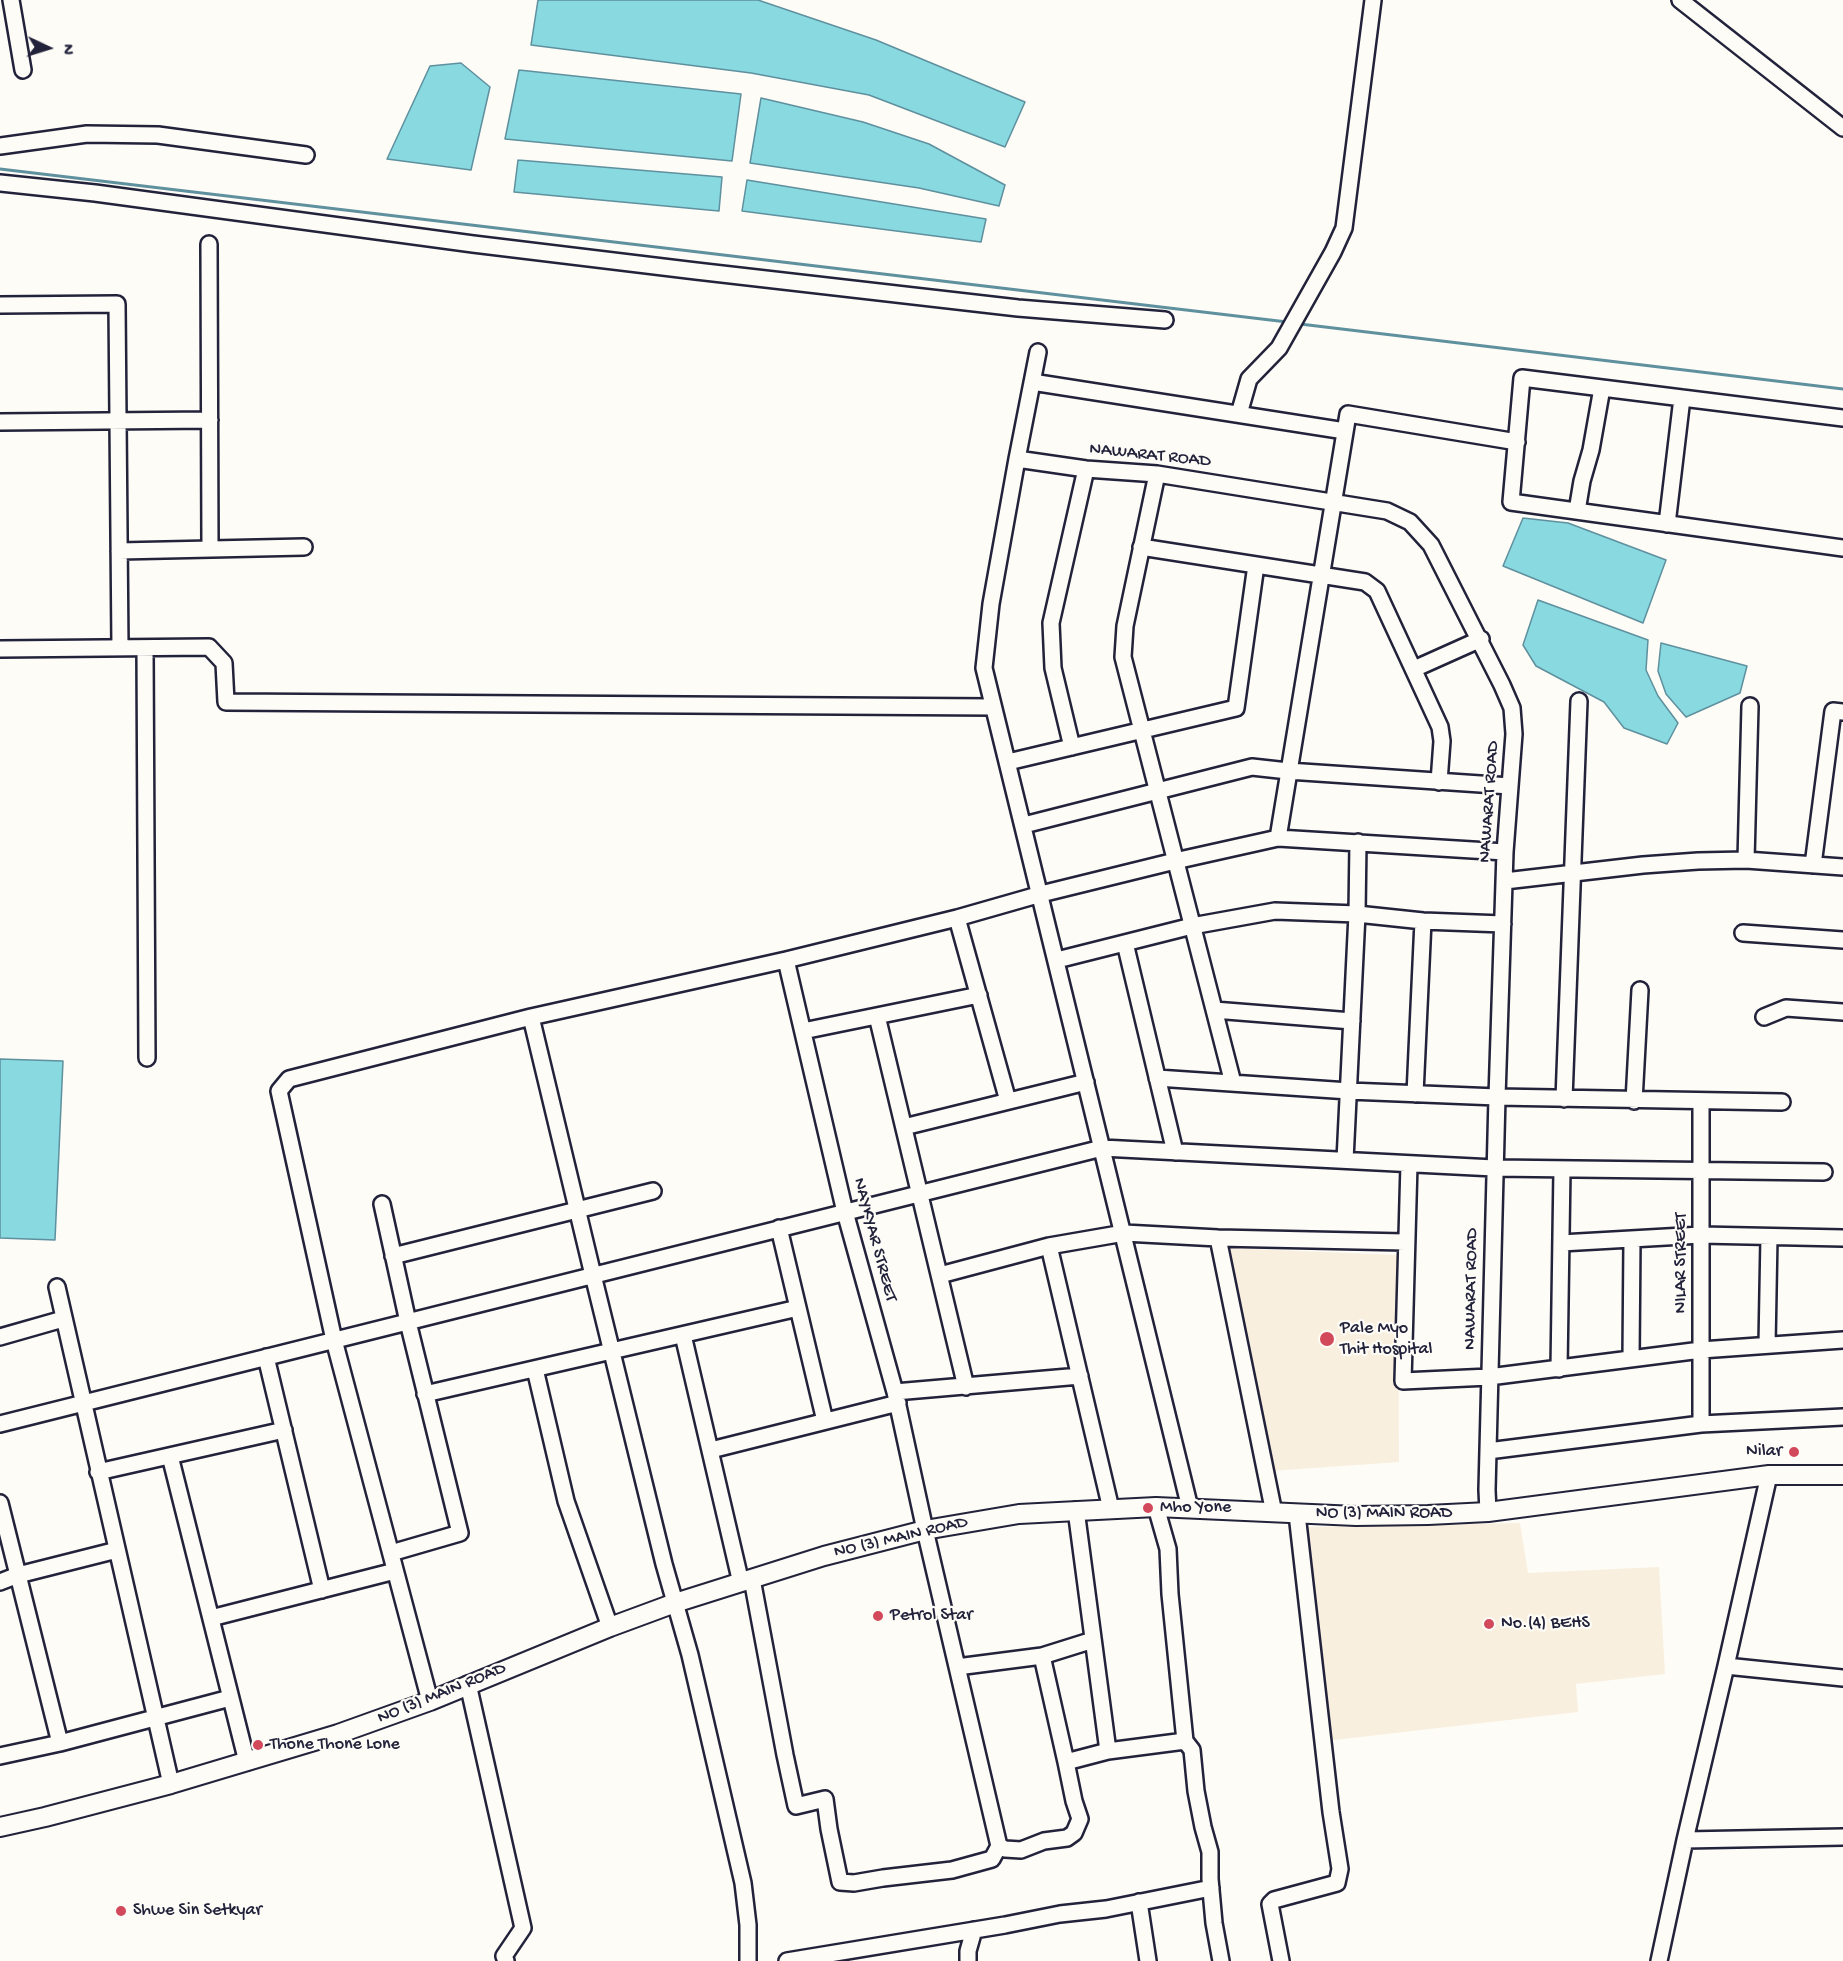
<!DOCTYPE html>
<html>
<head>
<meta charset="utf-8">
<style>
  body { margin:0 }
  #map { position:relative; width:1843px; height:1961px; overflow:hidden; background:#fdfcf7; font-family:"Gochi Hand",sans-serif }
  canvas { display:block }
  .north { position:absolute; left:18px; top:18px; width:60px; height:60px; -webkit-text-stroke:4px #fdfcf7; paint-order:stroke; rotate:94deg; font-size:16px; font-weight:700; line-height:24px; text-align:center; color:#22223b }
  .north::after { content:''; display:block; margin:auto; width:21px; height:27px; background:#22223b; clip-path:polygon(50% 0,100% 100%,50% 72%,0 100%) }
</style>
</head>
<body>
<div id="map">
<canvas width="1843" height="1961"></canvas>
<div class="north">N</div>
</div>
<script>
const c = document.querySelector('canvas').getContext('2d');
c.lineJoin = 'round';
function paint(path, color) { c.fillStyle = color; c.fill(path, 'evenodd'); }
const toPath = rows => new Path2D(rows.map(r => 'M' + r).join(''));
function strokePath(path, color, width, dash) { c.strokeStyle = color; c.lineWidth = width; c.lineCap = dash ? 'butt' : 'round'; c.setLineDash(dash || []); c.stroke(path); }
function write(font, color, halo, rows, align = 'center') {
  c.font = font + ' "Gochi Hand",sans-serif'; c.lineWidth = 4.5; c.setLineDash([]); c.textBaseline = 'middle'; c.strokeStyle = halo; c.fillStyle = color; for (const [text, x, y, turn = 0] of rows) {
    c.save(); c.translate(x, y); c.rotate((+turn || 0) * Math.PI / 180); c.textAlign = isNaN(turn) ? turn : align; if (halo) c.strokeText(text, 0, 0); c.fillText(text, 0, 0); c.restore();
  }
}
paint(toPath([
  [1226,1248,1398,1255,1399,1462,1271,1471],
  [1520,1523,1528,1573,1659,1567,1665,1674,1576,1684,1578,1712,1325,1741,1307,1527]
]), '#f9efde');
const water = toPath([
  [538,0,758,0,876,40,1025,102,1005,147,869,95,751,73,531,45,538,0],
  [461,63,490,87,471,170,387,159,430,66,461,63],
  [519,70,741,94,732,161,505,139,519,70],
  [761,98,863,122,929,144,1005,185,999,206,919,188,750,163,761,98],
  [518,160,722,177,719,211,514,192,518,160],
  [747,180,986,219,981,242,742,211,747,180],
  [1523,518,1568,523,1666,560,1643,623,1503,566,1523,518],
  [1538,600,1648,640,1646,670,1658,696,1678,723,1667,744,1624,728,1604,702,1536,666,1523,645,1538,600],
  [1661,643,1747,666,1740,693,1686,717,1666,694,1658,671,1661,643],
  [0,1059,63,1061,55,1240,0,1238,0,1059]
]);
paint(water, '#88d9e0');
strokePath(water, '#5f909e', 1.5);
strokePath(toPath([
  [0,169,1287,322],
  [1300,324,1843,389]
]), '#5f909e', 3);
const minor = toPath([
  [11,0,23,70],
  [1680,0,1843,128],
  [0,146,87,134,158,135,306,155],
  [0,183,95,193,473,244,696,271,1018,308,1165,320],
  [209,244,210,549],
  [0,305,117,304,120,648],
  [1038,352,1017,459,991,604,984,668,1190,1508],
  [1032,382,1345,431],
  [1239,414,1249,379,1279,348,1333,252,1344,228,1373,0],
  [1843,418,1522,378,1511,502,1843,548],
  [0,422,210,420],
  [1017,459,1086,469,1157,474,1387,511,1410,522,1431,545,1502,685,1512,708,1514,734,1505,852,1497,1097,1487,1490,1488,1512],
  [1157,474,1125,626,1123,657,1233,1083],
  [1577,511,1582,481,1591,450,1602,388],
  [1667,524,1682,398],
  [1141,547,1365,582,1377,591,1440,727,1442,741,1439,782],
  [119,551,304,547],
  [145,648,147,1058],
  [0,649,209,647,224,663,226,702,993,707],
  [1414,669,1481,639],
  [1072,747,1053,668,1051,623,1086,469],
  [1008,762,1236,708,1256,565],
  [1024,825,1252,767,1288,771,1510,786],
  [1278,838,1348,414,1517,442],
  [1746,860,1750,706],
  [1813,865,1833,711,1843,712],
  [1505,881,1643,865,1698,861,1746,860,1843,867],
  [957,918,1008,1101],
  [1743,933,1843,940],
  [1125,943,1175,1152],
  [1057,960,1192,926,1275,911,1357,914,1423,921,1503,924],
  [1214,1010,1352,1021],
  [877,1016,966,1387],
  [531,1017,593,1275,664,1564,690,1655,743,1883,748,1925,748,1961],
  [1764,1017,1786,1008,1843,1012],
  [803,1031,979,995],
  [1157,1078,1349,1091,1497,1097,1782,1102],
  [1415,1094,1423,921],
  [1564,1099,1579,701],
  [1634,1101,1640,990],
  [904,1127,1086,1082],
  [1345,1160,1357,914,1358,842],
  [1409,1164,1403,1381,1489,1377,1701,1350,1843,1340],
  [382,1204,408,1322,460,1533,391,1553],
  [779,1228,825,1421],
  [1218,1238,1274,1513],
  [1561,1243,1701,1235,1843,1238],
  [1049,1246,1111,1509],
  [393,1256,653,1191],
  [940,1275,1049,1246,1124,1233,1218,1238,1405,1242],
  [57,1287,171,1784],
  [683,1335,741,1583],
  [0,1337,63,1319],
  [1767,1345,1769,1237],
  [266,1357,322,1590],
  [1631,1359,1632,1239],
  [535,1369,566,1501,610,1627],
  [1559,1369,1562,1169],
  [895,1392,1080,1376],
  [425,1394,798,1308],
  [0,1424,1102,1148,1494,1168,1824,1172],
  [1701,1424,1701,1102],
  [711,1450,898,1403],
  [1488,1451,1701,1424,1843,1417],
  [170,1456,247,1762],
  [98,1472,284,1430],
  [0,1503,60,1743],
  [1156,1507,1168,1549,1170,1594,1185,1741,1192,1750,1196,1791,1203,1827,1210,1852,1210,1879,1214,1923,1221,1961],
  [1076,1510,1108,1751],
  [752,1579,785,1755,796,1806,825,1799,829,1829,840,1882,854,1883,883,1878,952,1870,992,1859,999,1846,925,1530,895,1392,845,1212,786,960],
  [0,1582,18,1575,117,1550],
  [211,1618,395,1571],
  [1042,1656,1066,1762],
  [1726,1666,1843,1678],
  [957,1667,1042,1656,1093,1640],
  [468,1684,523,1928,504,1956,506,1961],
  [430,1701,334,1340,279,1091,289,1079,531,1017,786,960,957,918,1041,894,1175,861,1278,838,1505,852],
  [0,1756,60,1743,230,1698],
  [1685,1840,1843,1837],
  [999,1846,1005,1849,1021,1850,1044,1841,1067,1838,1074,1833,1080,1819,1074,1801,1066,1762,1108,1751,1185,1741],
  [1139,1902,1148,1961],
  [787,1961,1005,1925,1060,1914,1106,1909,1211,1888],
  [968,1961,968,1951,974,1930],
  [1281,1961,1270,1904,1274,1900,1337,1883,1340,1869,1331,1812,1297,1514],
  [1659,1961,1685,1840,1726,1666,1769,1475]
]);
const major = toPath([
  [0,1827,45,1817,171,1784,338,1734,430,1701,610,1627,675,1603,824,1556,925,1530,1019,1514,1156,1507,1356,1516,1428,1515,1488,1512,1769,1475,1843,1475]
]);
strokePath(minor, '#22223b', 20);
strokePath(major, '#22223b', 22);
strokePath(minor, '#fdfcf7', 15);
strokePath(major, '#fdfcf7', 18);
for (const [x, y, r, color] of [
  [1327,1339,8,"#d1495b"],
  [1794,1452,6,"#d1495b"],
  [1148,1508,6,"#d1495b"],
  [878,1616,6,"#d1495b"],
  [1489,1624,6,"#d1495b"],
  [258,1745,6,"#d1495b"],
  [121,1911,6,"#d1495b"]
]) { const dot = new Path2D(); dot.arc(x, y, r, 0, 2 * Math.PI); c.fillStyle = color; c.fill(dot); strokePath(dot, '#fdfcf7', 2); }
write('18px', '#22223b', '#fdfcf7', [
  ["NAWARAT ROAD",1150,456,6],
  ["NAWARAT ROAD",1490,802,-86],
  ["NAYKYAR STREET",874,1240,75],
  ["NILAR STREET",1682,1263,-90],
  ["NAWARAT ROAD",1472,1289,-89],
  ["NO (3) MAIN ROAD",1384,1514],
  ["NO (3) MAIN ROAD",901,1538,-13],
  ["NO (3) MAIN ROAD",442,1694,-22]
]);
write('18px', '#22223b', '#fdfcf7', [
  ["Pale Myo",1340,1329],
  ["Thit Hospital",1340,1350],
  ["Nilar",1782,1452,"right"],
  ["Mho Yone",1160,1508],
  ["Petrol Star",890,1616],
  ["No.(4) BEHS",1501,1624],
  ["Thone Thone Lone",270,1745],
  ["Shwe Sin Setkyar",133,1911]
], 'left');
</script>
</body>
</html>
